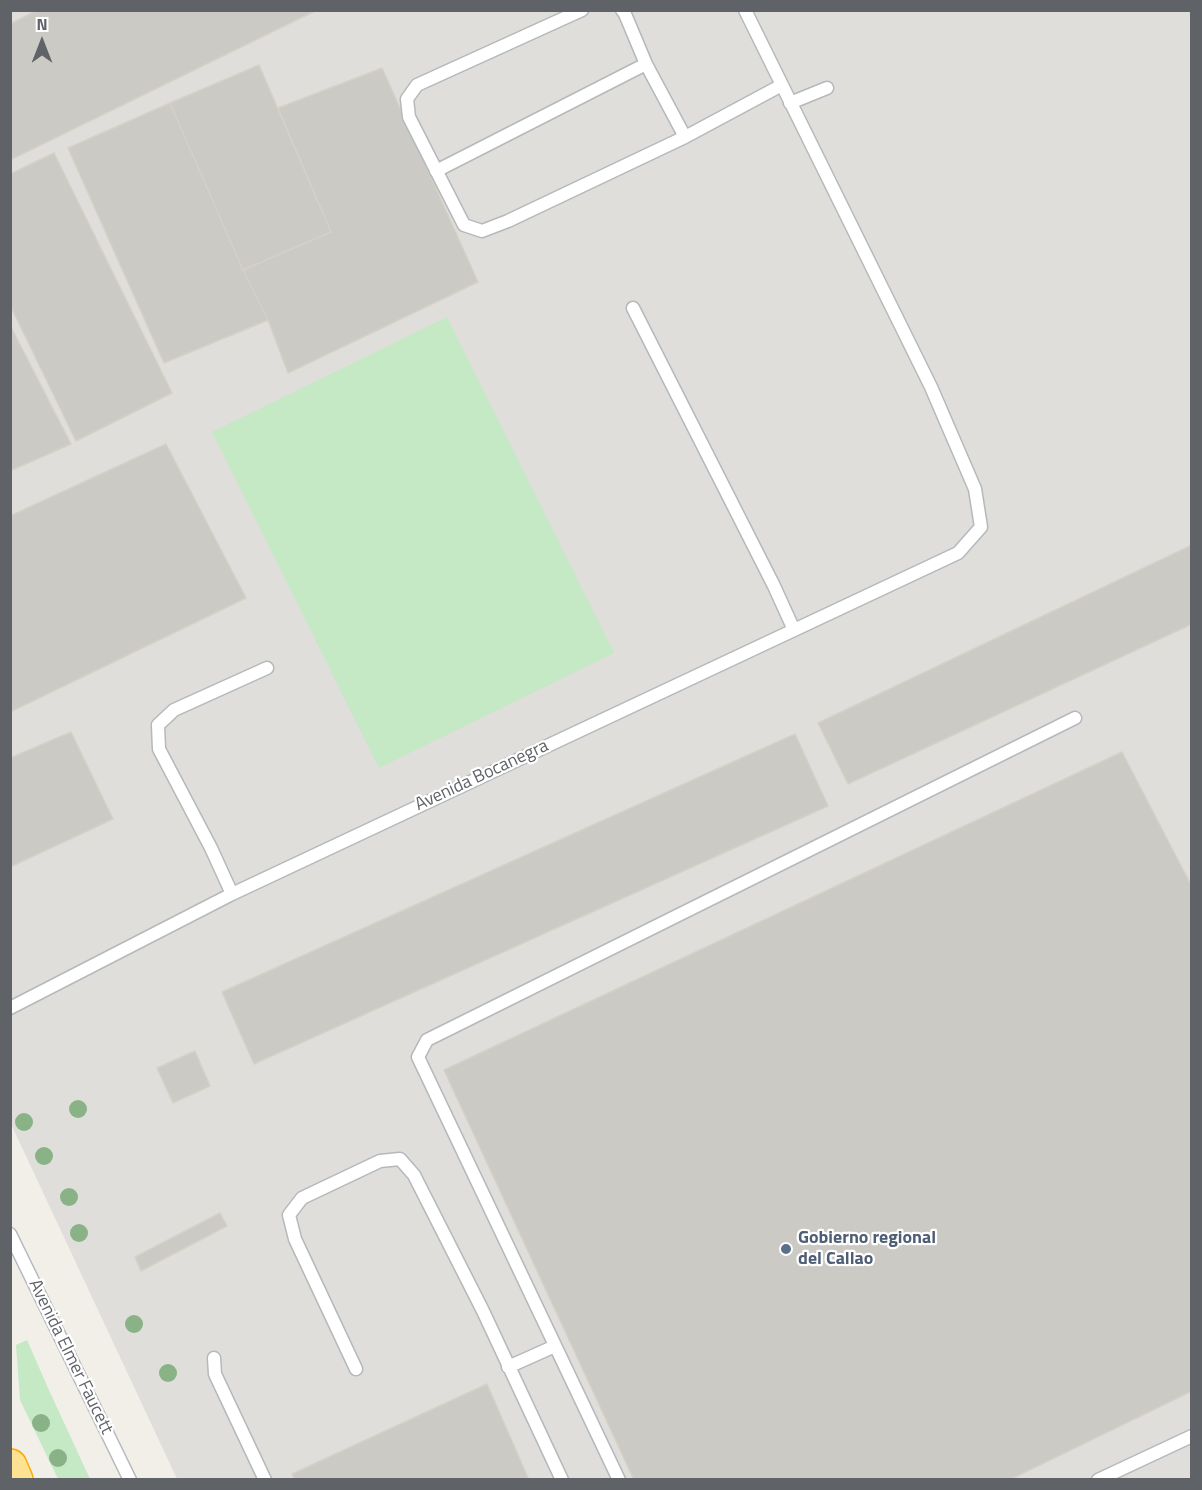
<!DOCTYPE html>
<html>
<head>
<meta charset="utf-8">
<style>
  body { margin:0 }
  #map { position:relative; width:1202px; height:1490px; overflow:hidden; background:#f1efe8; font-family:"Titillium Web",sans-serif }
  canvas { display:block }
  .frame { position:absolute; inset:0; border:12px solid #5f6368; pointer-events:none }
  .north { position:absolute; left:12px; top:12px; width:60px; height:60px; -webkit-text-stroke:4px #fff; paint-order:stroke; rotate:0deg; font-size:16px; font-weight:700; line-height:24px; text-align:center; color:#5f6368 }
  .north::after { content:''; display:block; margin:auto; width:21px; height:27px; background:#5f6368; clip-path:polygon(50% 0,100% 100%,50% 72%,0 100%) }
</style>
</head>
<body>
<div id="map">
<canvas width="1202" height="1490"></canvas>
<div class="frame"></div>
<div class="north">N</div>
</div>
<script>
const c = document.querySelector('canvas').getContext('2d');
c.lineJoin = 'round';
function paint(path, color) { c.fillStyle = color; c.fill(path, 'evenodd'); }
const toPath = rows => new Path2D(rows.map(r => 'M' + r).join(''));
function strokePath(path, color, width, dash) { c.strokeStyle = color; c.lineWidth = width; c.lineCap = dash ? 'butt' : 'round'; c.setLineDash(dash || []); c.stroke(path); }
function write(font, color, halo, rows, align = 'center') {
  c.font = font + ' "Titillium Web",sans-serif'; c.lineWidth = 4.5; c.setLineDash([]); c.textBaseline = 'middle'; c.strokeStyle = halo; c.fillStyle = color; for (const [text, x, y, turn = 0] of rows) {
    c.save(); c.translate(x, y); c.rotate((+turn || 0) * Math.PI / 180); c.textAlign = isNaN(turn) ? turn : align; if (halo) c.strokeText(text, 0, 0); c.fillText(text, 0, 0); c.restore();
  }
}
paint(toPath([
  [10,11,1191,11,1191,1479,177,1479,11,1124]
]), '#e0deda');
paint(toPath([
  [447,317,614,653,379,768,212,432],
  [27,1340,48,1388,90,1479,58,1479,20,1400,16,1345]
]), '#c5e8c5');
const building = toPath([
  [38,10,317,10,10,160,10,24,38,10],
  [259,65,331,232,243,270,170,103,259,65],
  [382,68,478,282,288,373,268,320,243,270,331,232,278,108,382,68],
  [170,103,243,270,268,320,164,363,68,148,170,103],
  [54,153,172,393,76,441,10,305,10,174,54,153],
  [10,325,71,444,10,471,10,325],
  [166,444,246,598,10,712,10,516,166,444],
  [1192,545,1192,624,848,784,818,723,1192,545],
  [71,732,113,819,10,867,10,758,71,732],
  [795,734,828,806,254,1064,222,992,795,734],
  [1122,752,1192,887,1192,1391,1009,1480,634,1480,444,1070,1122,752],
  [195,1051,210,1086,173,1103,157,1068,195,1051],
  [220,1213,227,1226,141,1271,135,1257,220,1213],
  [487,1384,529,1480,295,1480,292,1474,487,1384]
]);
paint(building, '#cccac5');
strokePath(building, '#d6d1c6', 1.5);
const lane = toPath([
  [582,10,417,85,407,99,409,117,464,225,482,231,508,221,685,137,782,85],
  [622,10,625,14,646,64,685,137],
  [790,103,827,88],
  [436,171,646,64],
  [633,308,774,586,794,630],
  [232,894,211,848,159,749,158,725,174,710,267,668],
  [10,1008,232,894,958,553,981,527,975,489,931,387,745,10],
  [10,1234,130,1480],
  [214,1358,215,1374,265,1480],
  [508,1367,555,1346],
  [356,1369,295,1239,289,1215,302,1198,380,1161,400,1159,414,1175,483,1311,562,1480],
  [619,1480,418,1057,427,1040,1075,718],
  [1098,1480,1192,1436]
]);
const highway = toPath([
  [10,1466,16,1480]
]);
strokePath(lane, '#b5b8bc', 15);
strokePath(highway, '#f9ab00', 36);
strokePath(lane, '#fff', 12);
strokePath(highway, '#fde293', 33);
c.fillStyle = '#89b387';
for (const [x, y] of [
  [78,1109],
  [24,1122],
  [44,1156],
  [69,1197],
  [79,1233],
  [134,1324],
  [168,1373],
  [41,1423],
  [58,1458]
]) { c.beginPath(); c.arc(x, y, 9, 0, 2 * Math.PI); c.fill(); }
for (const [x, y, r, color] of [
  [786,1249,6,"#5c6f8a"]
]) { const dot = new Path2D(); dot.arc(x, y, r, 0, 2 * Math.PI); c.fillStyle = color; c.fill(dot); strokePath(dot, '#fff', 2); }
write('18px', '#5f6368', '#fff', [
  ["Avenida Bocanegra",482,776,-25],
  ["Avenida Elmer Faucett",70,1357,64]
]);
write('bold 18px', '#4e5e75', '#fff', [
  ["Gobierno regional",798,1239],
  ["del Callao",798,1260]
], 'left');
</script>
</body>
</html>
